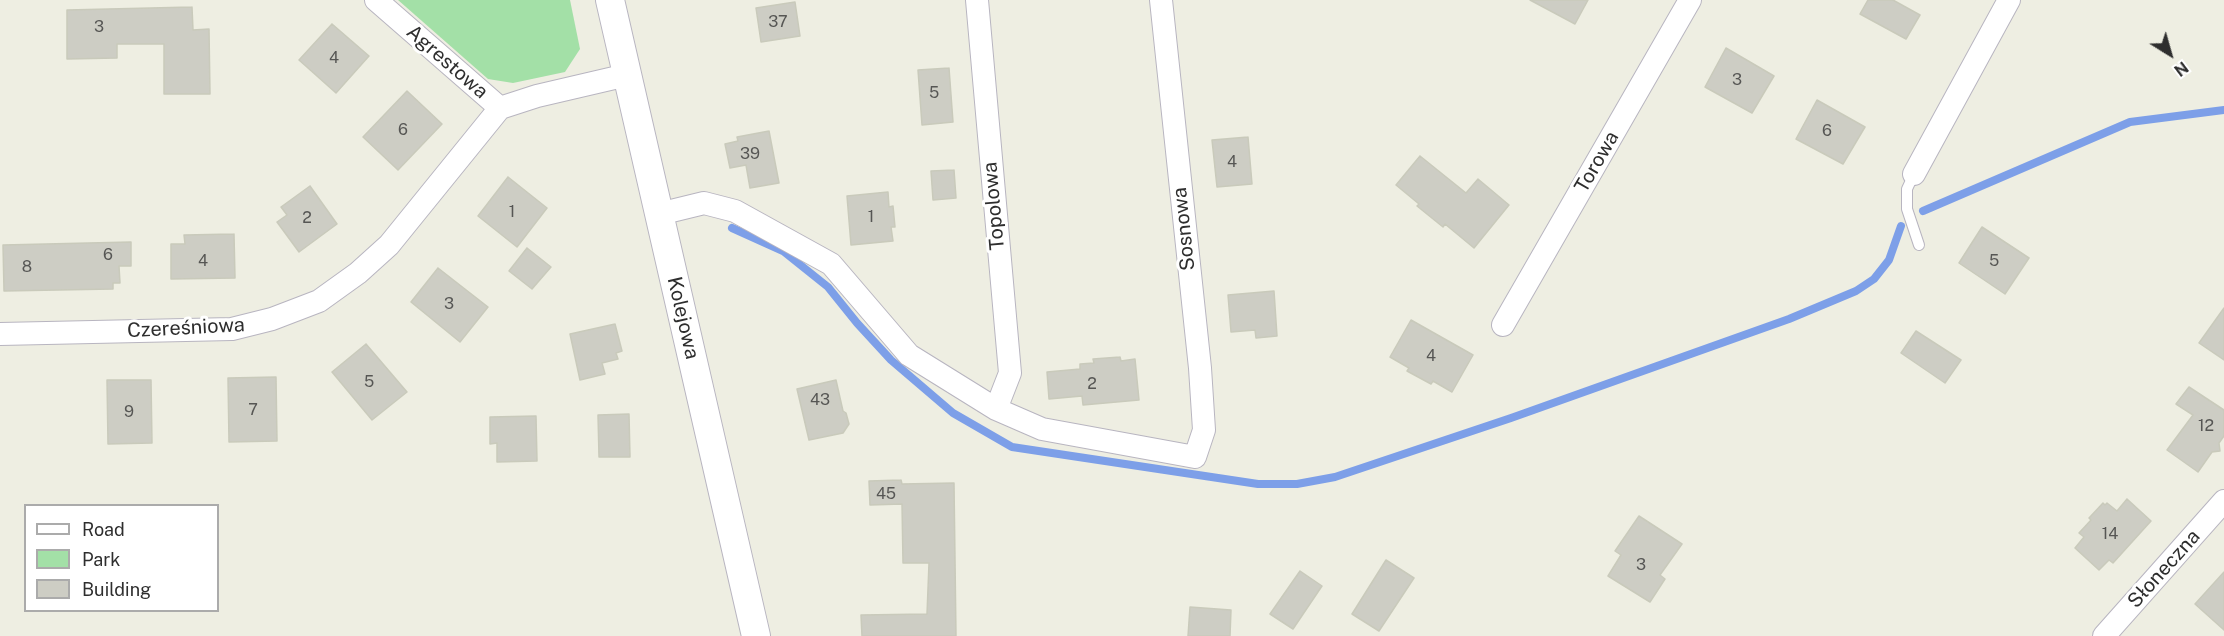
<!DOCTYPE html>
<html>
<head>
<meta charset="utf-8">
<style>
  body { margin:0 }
  #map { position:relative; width:2224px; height:636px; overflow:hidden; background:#eeeee2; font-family:"Public Sans",sans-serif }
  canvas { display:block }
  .legend { position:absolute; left:24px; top:504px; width:195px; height:108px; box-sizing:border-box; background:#fff; border:2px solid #ababab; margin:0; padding:8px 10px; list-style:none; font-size:18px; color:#2e2e2e }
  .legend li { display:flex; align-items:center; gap:12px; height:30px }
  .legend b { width:30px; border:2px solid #ababab }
  .north { position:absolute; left:2140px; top:24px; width:60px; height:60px; -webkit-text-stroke:4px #fff; paint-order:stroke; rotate:143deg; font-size:16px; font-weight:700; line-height:24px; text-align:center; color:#2e2e2e }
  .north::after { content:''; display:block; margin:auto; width:21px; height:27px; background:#2e2e2e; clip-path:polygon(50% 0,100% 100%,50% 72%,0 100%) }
</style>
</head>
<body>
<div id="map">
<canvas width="2224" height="636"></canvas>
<ul class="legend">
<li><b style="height:8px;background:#fff"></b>Road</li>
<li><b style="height:16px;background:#a3e0a7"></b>Park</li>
<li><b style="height:16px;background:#cdcdc4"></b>Building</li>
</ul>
<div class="north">N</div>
</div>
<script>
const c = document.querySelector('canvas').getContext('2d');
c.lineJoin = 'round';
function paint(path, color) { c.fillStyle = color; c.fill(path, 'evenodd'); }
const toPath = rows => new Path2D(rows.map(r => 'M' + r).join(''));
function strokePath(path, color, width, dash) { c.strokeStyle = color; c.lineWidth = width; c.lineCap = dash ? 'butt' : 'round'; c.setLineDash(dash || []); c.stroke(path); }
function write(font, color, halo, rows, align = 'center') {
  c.font = font + ' "Public Sans",sans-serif'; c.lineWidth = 6; c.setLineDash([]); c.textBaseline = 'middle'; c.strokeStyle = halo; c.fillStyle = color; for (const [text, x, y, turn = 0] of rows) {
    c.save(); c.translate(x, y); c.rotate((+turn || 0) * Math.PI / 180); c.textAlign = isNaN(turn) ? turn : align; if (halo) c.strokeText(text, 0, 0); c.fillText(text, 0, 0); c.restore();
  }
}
paint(toPath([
  [398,0,570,0,580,49,565,72,513,83,488,79]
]), '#a3e0a7');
strokePath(toPath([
  [1923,211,2130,122,2224,110],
  [732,228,783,251,828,287,857,323,891,360,953,413,1012,447,1258,484,1297,484,1335,477,1511,418,1789,319,1856,291,1874,279,1889,260,1901,226]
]), '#7d9fe8', 8);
const building = toPath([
  [1530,0,1588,0,1575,24,1530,0],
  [1868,0,1893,0,1920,15,1906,39,1860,14,1868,0],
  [795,2,800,36,761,42,756,8,795,2],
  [192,7,193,30,209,29,210,94,164,94,164,44,117,44,117,58,67,59,67,10,192,7],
  [332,24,369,56,336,93,299,60,332,24],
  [1726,48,1774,76,1752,113,1705,87,1726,48],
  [949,68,953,122,922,125,918,70,949,68],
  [407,91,442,124,398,170,363,137,407,91],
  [1817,100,1865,127,1843,164,1796,139,1817,100],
  [769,131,779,183,750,188,746,165,730,168,725,144,738,141,737,137,769,131],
  [1248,137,1252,184,1217,187,1212,140,1248,137],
  [1420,156,1466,193,1478,179,1509,205,1474,248,1445,224,1443,227,1417,206,1419,204,1396,185,1420,156],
  [954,170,956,198,933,200,931,171,954,170],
  [508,177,547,208,517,247,478,216,508,177],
  [310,186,337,224,299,252,277,222,287,215,281,207,310,186],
  [888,192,889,207,893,206,895,227,891,227,893,241,851,245,847,196,888,192],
  [1982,227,2029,258,2005,294,1959,263,1982,227],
  [234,234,235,278,171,279,171,244,185,244,184,235,234,234],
  [131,242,131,266,119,266,120,283,113,283,113,289,4,291,3,245,131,242],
  [527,248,551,267,532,289,509,271,527,248],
  [438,268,488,307,460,342,411,302,438,268],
  [1274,291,1277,336,1256,338,1255,330,1231,332,1228,295,1274,291],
  [2224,308,2224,360,2199,343,2224,308],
  [1411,320,1473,355,1452,392,1433,381,1431,384,1407,371,1409,368,1390,357,1411,320],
  [615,324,622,351,616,353,618,359,602,363,605,374,580,380,570,334,615,324],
  [1916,331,1961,360,1945,383,1901,353,1916,331],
  [366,344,407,392,372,420,332,372,366,344],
  [1120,357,1121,361,1135,359,1139,400,1083,405,1082,396,1049,399,1047,372,1080,369,1080,364,1094,363,1093,359,1120,357],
  [276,377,277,441,229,442,228,378,276,377],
  [107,380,151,380,152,443,108,444,107,380],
  [836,380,843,411,846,413,849,424,843,433,809,440,797,389,836,380],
  [2189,387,2224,410,2224,436,2219,443,2220,451,2212,452,2198,472,2167,450,2193,415,2176,404,2189,387],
  [629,414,630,457,599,457,598,415,629,414],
  [536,416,537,461,497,462,497,443,490,444,490,417,536,416],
  [901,480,902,484,954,483,956,636,862,636,861,615,927,614,929,563,903,563,902,504,870,505,869,481,901,480],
  [2127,499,2151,521,2113,563,2109,560,2099,570,2075,548,2084,537,2079,533,2091,520,2089,518,2103,503,2105,505,2107,503,2117,511,2127,499],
  [1639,516,1682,544,1660,575,1665,579,1650,602,1608,576,1621,555,1615,551,1639,516],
  [1386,560,1414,578,1379,631,1352,614,1386,560],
  [1300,571,1322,586,1293,629,1270,614,1300,571],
  [2224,572,2224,630,2195,604,2224,572],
  [1190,607,1231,610,1230,636,1188,636,1190,607]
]);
paint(building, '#cdcdc4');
strokePath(building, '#c9cabb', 1.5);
const service = toPath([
  [1914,174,1907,189,1907,209,1919,245]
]);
const minor = toPath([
  [376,0,500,108,537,96,627,75],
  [977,0,1010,373,996,409],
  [1914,174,2009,0],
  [659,214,704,203,735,211,831,264,909,355,996,409,1042,429,1195,457,1204,430,1200,368,1161,0],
  [1503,325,1690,0],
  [0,334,232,329,272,319,319,301,358,273,389,245,500,108],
  [2104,636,2224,501]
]);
const tertiary = toPath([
  [610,0,756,636]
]);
strokePath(service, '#b8b5c0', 12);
strokePath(minor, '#b8b5c0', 24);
strokePath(tertiary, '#b8b5c0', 30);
strokePath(service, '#fff', 10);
strokePath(minor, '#fff', 22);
strokePath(tertiary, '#fff', 28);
write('16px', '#565654', null, [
  ["37",778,22],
  ["3",99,27],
  ["4",334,58],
  ["3",1737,80],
  ["5",934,93],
  ["6",403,130],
  ["6",1827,131],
  ["39",750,154],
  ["4",1232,162],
  ["1",512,212],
  ["1",871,217],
  ["2",307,218],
  ["6",108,255],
  ["4",203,261],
  ["5",1994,261],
  ["8",27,267],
  ["3",449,304],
  ["4",1431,356],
  ["5",369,382],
  ["2",1092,384],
  ["43",820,400],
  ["7",253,410],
  ["9",129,412],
  ["12",2206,426],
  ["45",886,494],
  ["14",2110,534],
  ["3",1641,565]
]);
write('20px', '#2e2e2e', '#fff', [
  ["Agrestowa",447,62,41],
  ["Torowa",1597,162,-60],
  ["Topolowa",994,206,-95],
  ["Sosnowa",1184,229,-96],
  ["Kolejowa",683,318,77],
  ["Czereśniowa",186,328,-3],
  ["Słoneczna",2164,569,-48]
]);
</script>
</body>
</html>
